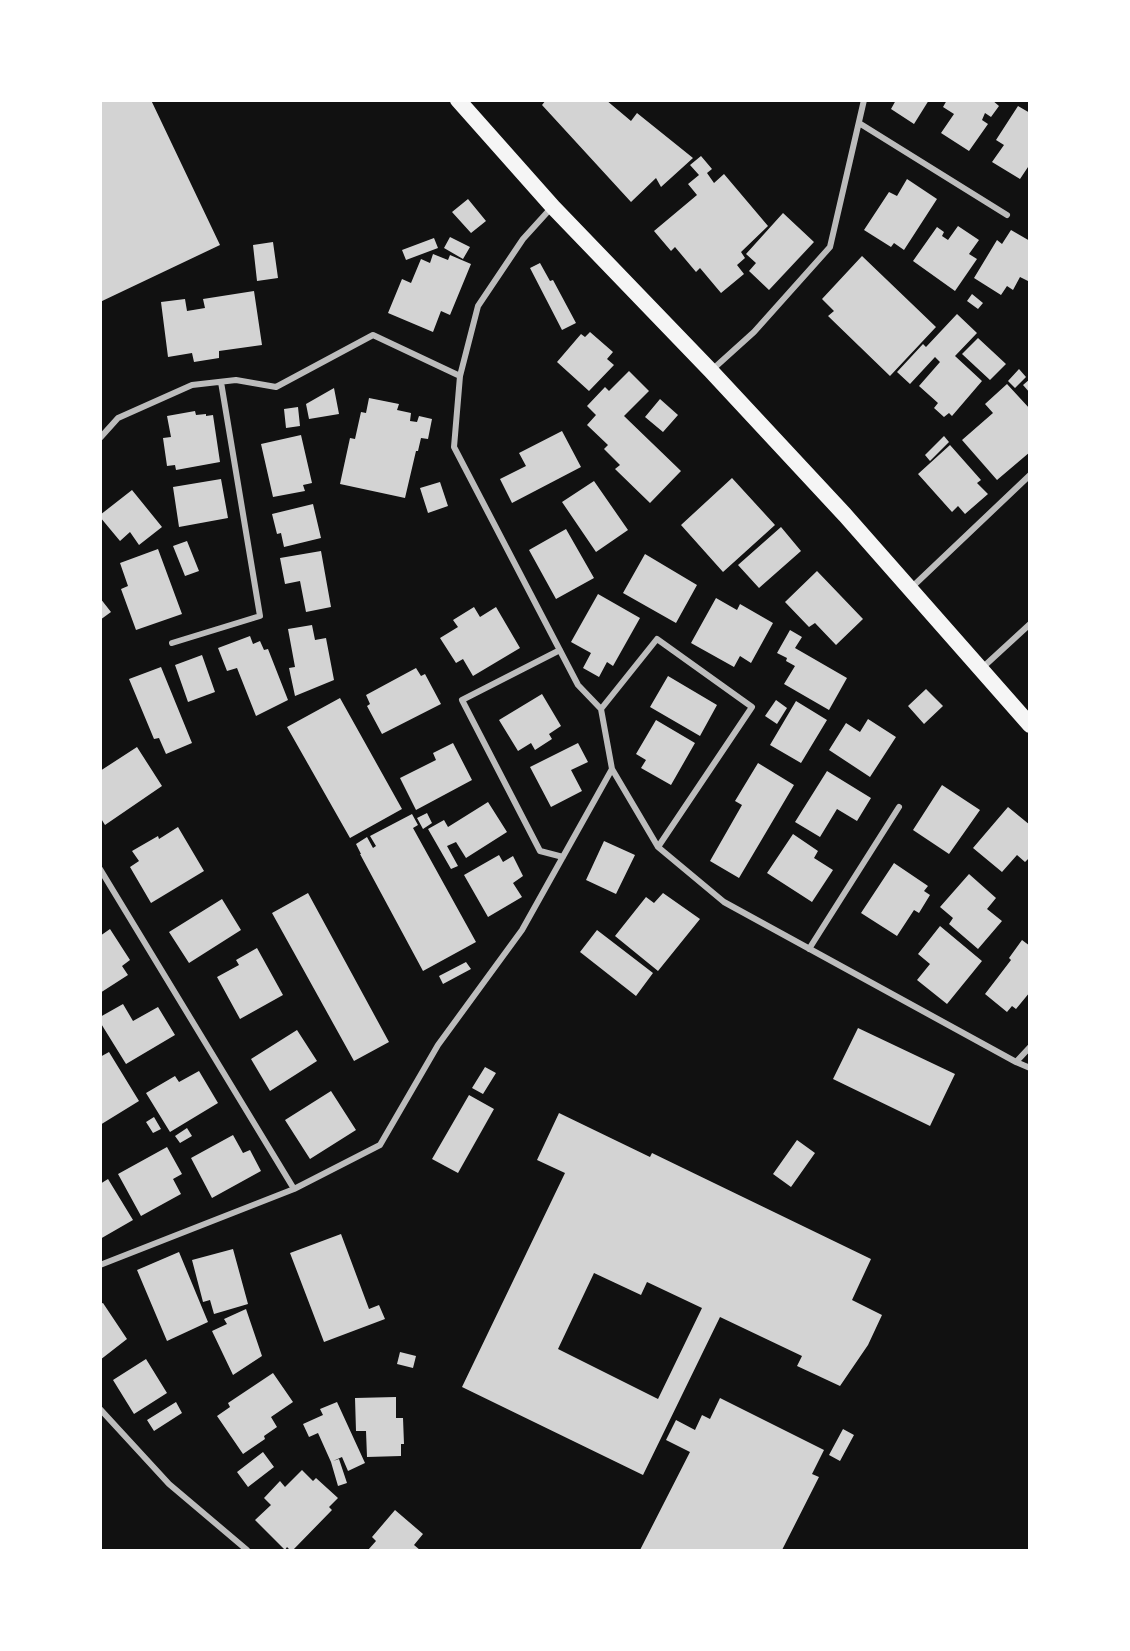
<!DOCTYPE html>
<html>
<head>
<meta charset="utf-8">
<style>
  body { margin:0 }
  #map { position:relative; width:1130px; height:1651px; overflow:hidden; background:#111; font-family:"Noto Sans",sans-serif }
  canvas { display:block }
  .frame { position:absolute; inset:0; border:102px solid #fff; pointer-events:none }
</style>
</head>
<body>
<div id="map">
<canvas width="1130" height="1651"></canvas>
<div class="frame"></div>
</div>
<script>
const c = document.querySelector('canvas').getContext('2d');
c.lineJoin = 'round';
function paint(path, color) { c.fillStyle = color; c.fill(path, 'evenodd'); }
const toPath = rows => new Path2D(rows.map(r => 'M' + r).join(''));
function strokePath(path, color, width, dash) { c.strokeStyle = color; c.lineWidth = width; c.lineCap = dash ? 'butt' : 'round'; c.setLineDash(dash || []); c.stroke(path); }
paint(toPath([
  [100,100,151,100,220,245,100,302],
  [546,100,606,100,631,121,637,113,693,158,661,187,656,178,631,202,542,105],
  [896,100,929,100,914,124,891,109],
  [947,100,992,100,999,106,991,117,985,113,982,120,988,124,969,151,941,133,954,114,943,107],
  [1018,106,1030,113,1030,164,1020,179,992,162,1004,145,996,140],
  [701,156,712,169,707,173,714,183,724,174,768,226,741,252,745,258,737,265,744,274,721,293,700,268,696,272,675,247,671,251,654,231,697,195,688,184,699,175,690,165],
  [907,179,937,199,904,250,894,243,891,247,864,230,889,192,897,196],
  [468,199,486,221,471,233,452,212],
  [783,213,814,242,769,290,749,271,756,263,746,254],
  [958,226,979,240,969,254,977,259,955,291,913,261,937,227,944,232,942,236,948,240],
  [1011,230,1030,241,1030,282,1020,277,1013,290,1007,286,1001,295,974,278,997,240,1002,244],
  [450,237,470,247,463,259,444,248],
  [434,238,438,248,406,260,402,250],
  [273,242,278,278,257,281,253,245],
  [433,254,448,260,450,255,471,264,450,315,441,311,433,332,388,313,402,279,411,283,421,259,430,263],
  [862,256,936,327,890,376,828,316,834,311,822,299],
  [540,263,550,281,553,280,576,323,562,330,530,268],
  [254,291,262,345,219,351,219,358,194,362,192,353,168,357,161,302,185,299,187,311,205,308,203,299],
  [972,294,983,303,978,309,967,301],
  [957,314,977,333,955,356,982,381,952,416,949,413,944,417,934,408,938,403,919,386,940,362,935,357,910,384,897,372,923,344,926,347],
  [590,332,613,352,607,359,614,365,589,391,557,362,581,334,585,337],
  [978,338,1006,364,990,380,962,354],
  [1019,369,1026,377,1015,388,1008,381],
  [629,371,649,391,624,416,681,471,650,503,615,469,620,465,604,449,608,445,587,425,596,415,587,406,605,387,609,391],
  [1030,379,1030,393,1023,385],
  [1007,384,1030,409,1030,452,997,480,962,440,993,413,985,404],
  [334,388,339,414,309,419,306,404],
  [369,398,399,404,397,410,411,413,410,421,417,422,419,416,432,419,428,439,421,438,418,451,416,451,405,498,340,484,350,438,355,439,361,412,366,413],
  [660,399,678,415,663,432,645,417],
  [298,407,300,426,286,428,284,409],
  [195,411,196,415,206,414,206,416,213,415,220,462,176,470,175,465,167,466,163,438,171,437,167,416],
  [562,431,581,467,512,503,500,479,526,466,519,453],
  [301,435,312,483,303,485,305,491,273,497,261,444],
  [944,436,949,442,930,461,925,455],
  [950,445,981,480,977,483,988,494,965,514,958,506,952,512,918,474],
  [732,478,775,525,723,572,681,525],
  [221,479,228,518,179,527,173,487],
  [594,481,628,530,596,552,562,502],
  [440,482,448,506,428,513,420,488],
  [132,490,162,527,139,545,130,532,120,541,100,517,100,515],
  [313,504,321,538,284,547,281,533,277,534,272,514],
  [781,527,801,551,759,588,738,565],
  [566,529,594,578,556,599,529,550],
  [187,541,199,571,185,576,173,546],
  [158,549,182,614,136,630,121,589,128,586,120,563],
  [321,551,331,607,306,612,300,581,285,584,280,558],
  [645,554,697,585,676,623,623,593],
  [817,571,863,619,836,645,815,623,809,627,785,602],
  [598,594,640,618,613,666,607,662,599,677,583,668,591,653,571,642],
  [100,598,111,612,100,620],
  [716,598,737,610,740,604,773,623,751,663,740,656,734,667,691,643],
  [474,607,480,617,496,607,520,648,473,676,463,659,456,663,440,638,458,627,453,620],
  [312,625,315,640,326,638,334,680,295,696,289,668,295,667,288,629],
  [790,630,802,637,795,648,847,678,829,710,784,684,795,666,786,661,787,658,777,653],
  [250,636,253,644,260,641,264,650,268,649,288,700,256,716,237,668,227,671,218,648],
  [202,655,215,692,188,702,175,665],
  [161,667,192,743,166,754,159,738,154,739,129,679],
  [416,668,421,676,425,674,441,704,382,734,367,706,370,704,366,695],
  [668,676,717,705,700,736,650,707],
  [926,689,943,706,924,724,908,706],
  [542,694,561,726,549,734,552,739,535,750,531,743,518,751,499,720],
  [340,698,402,809,350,838,287,727],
  [776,700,787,708,777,724,765,716],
  [796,701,827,720,801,763,770,745],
  [868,719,896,737,870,777,829,750,846,723,860,732],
  [656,720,695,743,671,785,641,768,646,760,636,754],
  [453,743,472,780,416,810,400,778,436,760,433,753],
  [578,743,588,762,571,770,582,791,551,807,530,767],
  [137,747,162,786,105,825,100,817,100,771],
  [758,763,794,785,739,878,710,861,742,805,735,801],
  [827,771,871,798,857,821,837,809,820,837,795,822],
  [942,785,980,810,949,854,913,830],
  [488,802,507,832,466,858,456,842,447,846,458,866,451,869,428,829,444,820,448,827],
  [1008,807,1030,825,1030,857,1025,862,1017,855,1002,872,973,848],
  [427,813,432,823,423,829,417,818],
  [412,814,418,825,413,828,476,942,423,971,360,854,361,854,356,844,367,837,373,848,376,846,370,836],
  [178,827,204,871,151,903,130,867,139,861,132,851,158,836,159,839],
  [793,834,818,851,814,858,833,870,812,902,767,873],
  [604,841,635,855,616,894,586,880],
  [499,855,503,862,513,856,523,876,513,883,522,897,488,917,464,875],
  [894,863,928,886,924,891,930,895,919,913,914,910,897,936,861,913],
  [969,874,996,898,987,909,1002,921,978,949,949,924,953,918,940,907],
  [308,893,389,1042,354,1061,272,913],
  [663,893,700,919,658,971,615,936,646,897,654,903],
  [222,899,241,930,189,963,169,932],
  [940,926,982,961,947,1004,917,980,930,964,918,954],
  [110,929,130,960,122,966,128,975,100,993,100,936],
  [597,930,653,973,636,996,580,952],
  [1022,940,1030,946,1030,992,1016,1009,1012,1006,1007,1012,985,994,1011,960,1009,958],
  [257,948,283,995,240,1019,217,977,239,965,236,960],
  [466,962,471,969,443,984,439,976],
  [123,1004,133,1021,158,1007,175,1035,126,1064,100,1022,100,1017],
  [858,1028,955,1074,930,1126,833,1079],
  [297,1030,317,1061,270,1091,251,1059],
  [109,1052,139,1101,100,1125,100,1057],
  [485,1067,496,1073,483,1094,472,1088],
  [199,1071,218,1103,170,1132,146,1093,175,1076,179,1082],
  [331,1091,356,1130,310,1159,285,1120],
  [469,1095,494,1109,458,1173,432,1159],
  [559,1113,650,1157,652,1153,871,1259,852,1300,882,1315,868,1345,840,1386,797,1366,802,1356,720,1317,643,1475,462,1387,565,1173,537,1160],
  [594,1273,641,1295,647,1282,702,1308,658,1399,558,1349],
  [154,1117,161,1129,153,1133,146,1122],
  [187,1128,192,1136,180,1143,175,1136],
  [233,1135,243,1153,250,1150,261,1171,212,1198,191,1158],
  [797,1140,815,1153,791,1187,773,1174],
  [167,1147,182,1174,173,1179,181,1194,141,1216,118,1174],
  [108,1179,133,1220,100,1239,100,1184],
  [341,1234,369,1309,379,1305,385,1319,324,1342,290,1253],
  [233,1249,248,1304,214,1314,210,1300,203,1302,192,1260],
  [179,1252,208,1322,167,1341,137,1270],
  [103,1303,127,1339,100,1360,100,1304],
  [246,1309,262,1356,233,1375,212,1331,227,1324,224,1319],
  [400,1352,416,1356,413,1368,397,1364],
  [146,1359,167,1393,134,1414,113,1380],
  [273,1373,293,1402,271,1417,277,1427,264,1436,265,1439,243,1454,217,1416,230,1407,228,1403],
  [396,1397,396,1418,403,1418,404,1444,401,1444,401,1456,367,1457,366,1431,356,1431,355,1398],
  [720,1398,824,1450,812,1474,819,1477,782,1550,640,1550,690,1452,666,1440,676,1420,695,1430,702,1415,710,1419],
  [176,1402,182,1413,154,1431,147,1420],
  [337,1402,365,1463,348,1471,342,1457,333,1461,339,1459,347,1483,338,1486,331,1462,318,1433,309,1437,303,1424,323,1415,320,1409],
  [843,1429,854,1435,840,1461,829,1455],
  [263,1452,274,1467,248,1487,237,1472],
  [302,1470,313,1481,316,1478,338,1498,329,1507,332,1510,293,1550,290,1550,287,1547,285,1550,255,1520,271,1505,264,1498,280,1481,285,1487],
  [395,1510,423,1534,414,1545,420,1550,368,1550,376,1541,372,1537]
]), '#d3d3d3');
strokePath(toPath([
  [859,123,1007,215],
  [552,207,523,239,478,306,460,376,454,447,578,685,601,709,612,769,658,847,724,902,1016,1062,1030,1068],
  [713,369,754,332,830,247,864,100],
  [100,438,118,418,192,385,236,380,276,387,373,335,460,376],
  [910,589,1030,475],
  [172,643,260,616,221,382],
  [560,650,462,700,540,851,563,857],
  [981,669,1030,624],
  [601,709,657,639,752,707,658,847],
  [100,869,294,1189],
  [809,949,899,807],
  [1016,1062,1030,1047],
  [100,1265,294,1189,380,1145,438,1045,522,930,612,769],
  [100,1409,169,1484,247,1550]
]), '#bcbcbc', 6);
strokePath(toPath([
  [458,100,553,207,711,371,845,515,1030,725]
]), '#f5f5f5', 16);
</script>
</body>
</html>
